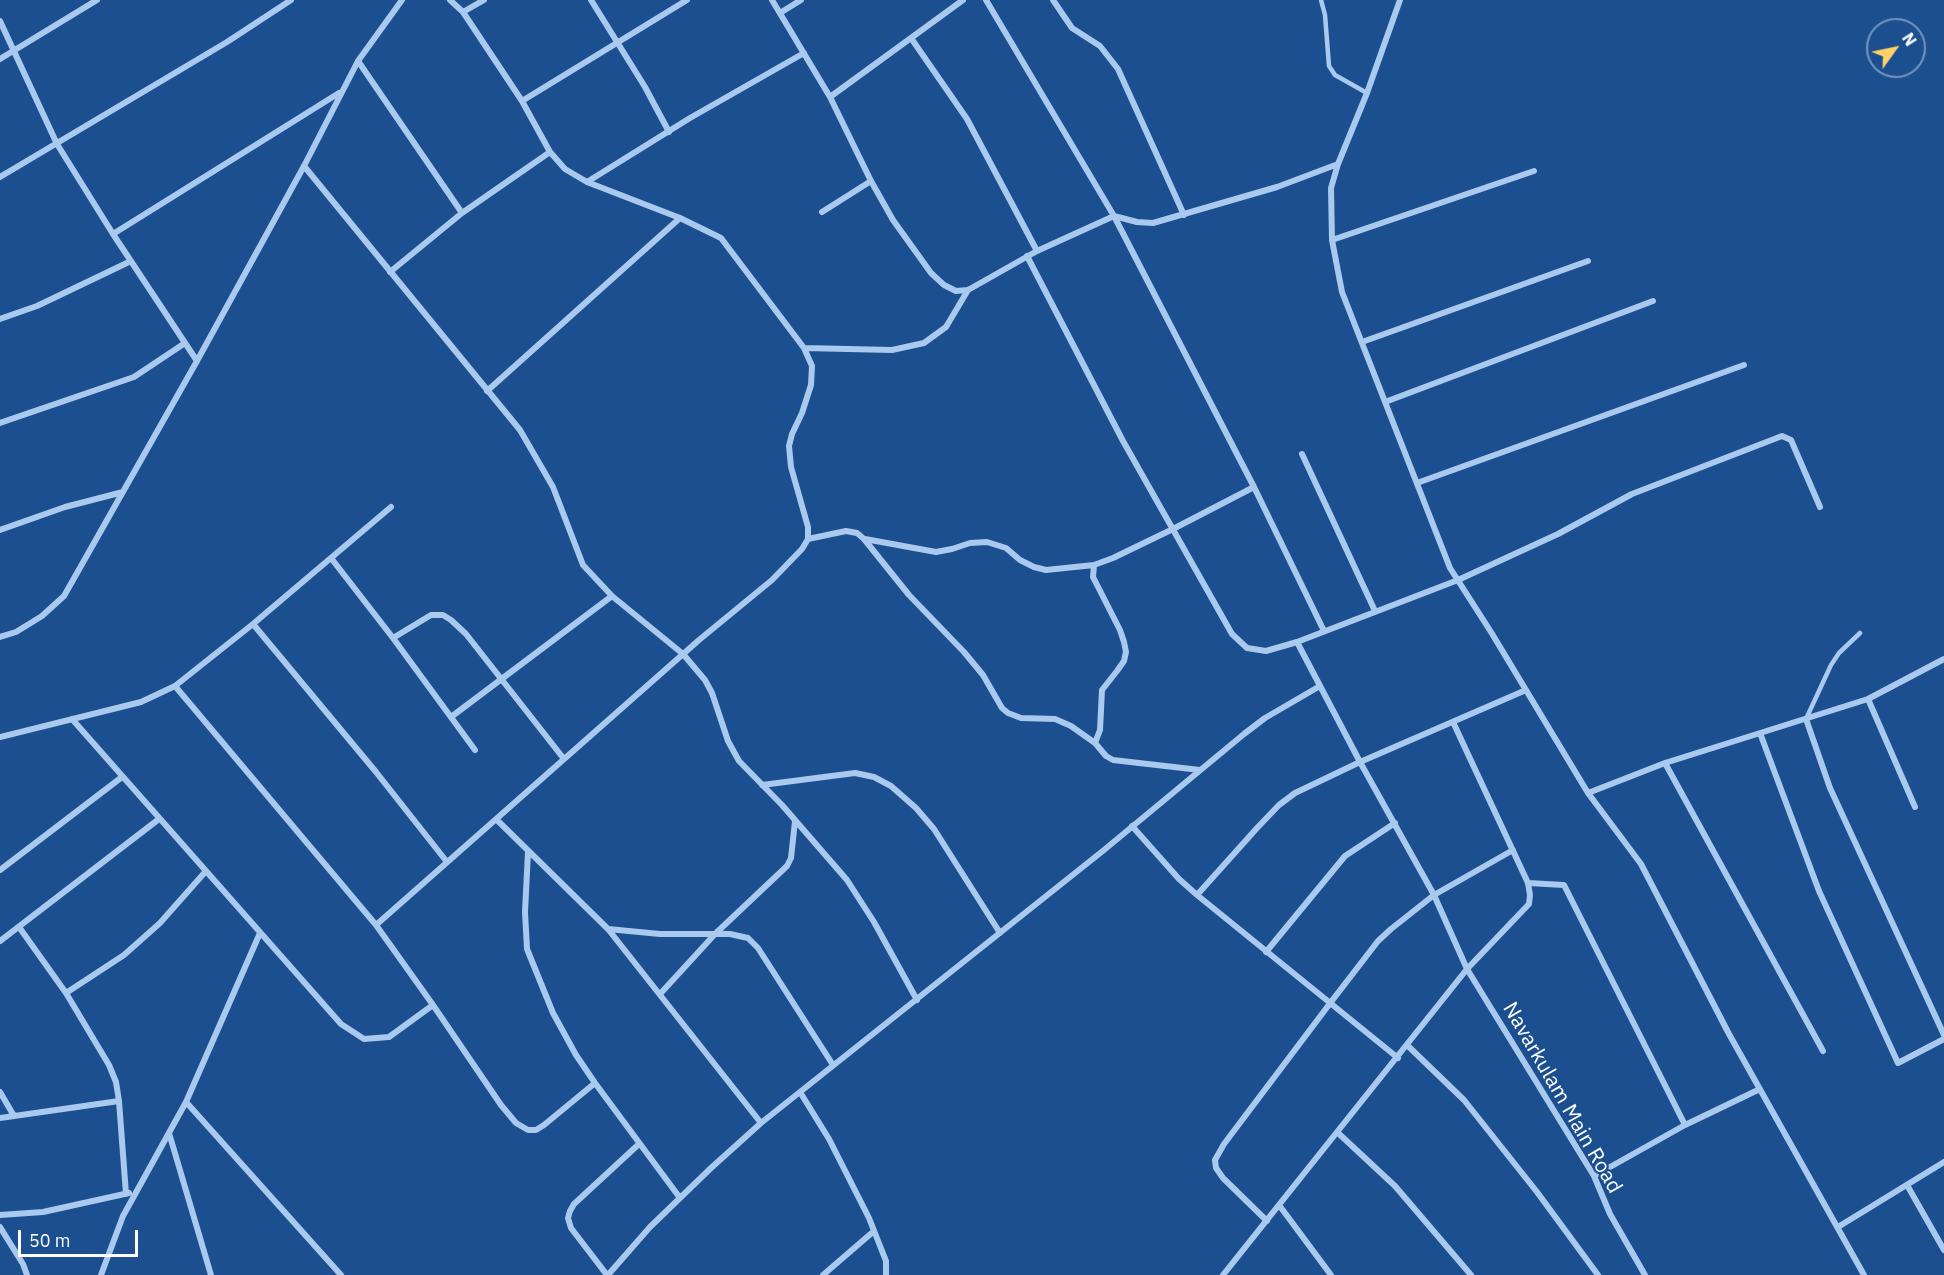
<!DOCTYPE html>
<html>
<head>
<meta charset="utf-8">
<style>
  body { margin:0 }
  #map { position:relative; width:1944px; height:1275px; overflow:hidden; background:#1b4f8f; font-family:"IBM Plex Sans",sans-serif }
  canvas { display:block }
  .north { position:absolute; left:1866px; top:18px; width:60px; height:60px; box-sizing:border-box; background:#1b4f8f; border:2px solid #7695bc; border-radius:50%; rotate:57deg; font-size:16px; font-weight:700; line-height:24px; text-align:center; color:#fff }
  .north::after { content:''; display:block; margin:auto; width:21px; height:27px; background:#ffd166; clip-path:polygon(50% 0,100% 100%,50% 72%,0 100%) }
  .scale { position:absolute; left:18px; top:1230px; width:120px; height:27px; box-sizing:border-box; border:3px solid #fff; border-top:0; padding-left:8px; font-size:18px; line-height:21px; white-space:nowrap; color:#fff; -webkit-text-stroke:4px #1b4f8f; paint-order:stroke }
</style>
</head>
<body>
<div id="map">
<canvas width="1944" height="1275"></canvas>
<div class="north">N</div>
<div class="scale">50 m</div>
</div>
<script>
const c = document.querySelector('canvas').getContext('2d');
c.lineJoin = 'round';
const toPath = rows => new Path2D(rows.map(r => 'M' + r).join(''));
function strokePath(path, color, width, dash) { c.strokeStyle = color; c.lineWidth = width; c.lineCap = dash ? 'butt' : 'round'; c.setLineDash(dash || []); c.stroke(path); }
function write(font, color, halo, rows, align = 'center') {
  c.font = font + ' "IBM Plex Sans",sans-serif'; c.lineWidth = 4.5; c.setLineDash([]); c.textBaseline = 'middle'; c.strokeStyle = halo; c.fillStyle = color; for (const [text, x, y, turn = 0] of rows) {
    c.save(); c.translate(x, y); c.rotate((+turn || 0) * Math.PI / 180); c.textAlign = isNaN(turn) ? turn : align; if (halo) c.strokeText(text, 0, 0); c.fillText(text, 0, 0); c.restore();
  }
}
strokePath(toPath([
  [1321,0,1325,15,1329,66,1335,75,1367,93],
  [1806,719,1831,665,1839,653,1860,633]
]), '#a9c9ee', 4.5);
strokePath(toPath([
  [591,0,645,87,669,132],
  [772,0,830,97,871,181,893,220,931,273,944,285,956,291,968,290,1037,251,1114,216,1137,222,1153,223,1277,187,1338,164],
  [986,0,1114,216,1254,487,1324,631],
  [1053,0,1072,28,1100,46,1118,69,1184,215],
  [1400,0,1367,93,1338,164,1331,188,1332,240,1342,292,1450,568,1491,632,1588,793,1641,864,1729,1034,1864,1275],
  [463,12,484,0],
  [780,13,801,0],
  [0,21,57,144,113,234,197,361],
  [911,38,967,119,1037,251],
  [0,59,97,0],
  [358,61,462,213],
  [830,97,963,0],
  [522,101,687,0],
  [304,166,520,430,553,487,583,565,612,596,683,654,705,680,712,693,728,741,739,761,782,805,847,880,874,922,917,1000],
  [0,177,227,42,291,0],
  [587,182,690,118,804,53],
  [822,212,871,181],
  [113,234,339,93],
  [1332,240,1534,171],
  [1027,256,1123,441,1232,634,1247,648,1266,651,1297,642,1458,580,1558,534,1632,494,1782,436,1791,440,1820,507],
  [390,272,462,213,550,152],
  [0,319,37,306,131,261],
  [1362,342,1588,261],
  [804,348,892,350,924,343,946,327,968,290],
  [487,391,680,218],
  [1385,402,1653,301],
  [0,423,134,377,185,343],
  [1302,454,1375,611],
  [1417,483,1744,365],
  [0,530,65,507,123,492],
  [808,539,846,531,857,533,864,539,909,595,964,652,983,675,1002,708,1008,713,1021,718,1055,719,1071,726,1095,743,1106,756,1113,760,1200,770],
  [865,539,936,552,952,549,970,543,987,542,1006,548,1020,560,1034,567,1046,570,1094,565,1113,558,1173,529,1254,487],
  [331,558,393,638,475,750],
  [1094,565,1093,577,1120,630,1124,642,1126,652,1124,661,1117,671,1102,690,1100,730,1095,743],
  [253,624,376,772,447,862],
  [0,637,16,632,42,616,64,596,197,361,304,166,358,61,402,0],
  [393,638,431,615,443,615,451,620,466,634,564,759],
  [1297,642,1360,762,1434,895,1467,969,1594,1176,1610,1214,1645,1275],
  [175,686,376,925,433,1005,501,1105,516,1123,528,1130,536,1130,544,1125,595,1083],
  [1868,699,1915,807],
  [451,717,612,596],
  [72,719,341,1024,364,1039,389,1037,433,1005],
  [1806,719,1830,788,1944,1035],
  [1760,733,1819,891,1898,1063,1944,1039],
  [0,737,141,702,175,686,253,624,391,507],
  [1665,763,1823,1051],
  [762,785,855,773,874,777,891,786,916,808,934,829,1000,933],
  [1588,793,1665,763,1868,699,1944,659],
  [496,819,608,929,761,1123],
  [1132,826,1179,879,1197,895,1398,1058],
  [528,852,525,912,527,949,553,1013,576,1055,595,1083,680,1198],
  [0,870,122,777],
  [1528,883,1564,885,1685,1125],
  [1197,895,1257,828,1279,805,1295,793,1360,762,1526,690],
  [376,925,699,640,772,580,802,549,808,539,808,527,791,467,789,446,792,434,802,413,811,385,812,366,804,348,721,238,680,218,587,182,565,169,550,152,522,101,463,12,450,0],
  [19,927,66,993,109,1065,116,1082,119,1101,126,1194],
  [608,929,660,934,730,934,748,938,758,948,833,1065],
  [0,941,159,819],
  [1266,952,1345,856,1395,823],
  [66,993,124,955,160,923,206,871],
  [660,994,715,934,787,866,791,858,795,821],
  [1408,1046,1464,1100,1537,1192,1598,1275],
  [0,1092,14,1116],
  [800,1092,829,1139,869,1218,886,1261,886,1275],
  [186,1102,341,1275],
  [0,1118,119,1101],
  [1337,1132,1395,1186,1471,1275],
  [169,1133,211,1275],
  [1594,1176,1685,1125,1760,1089],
  [1907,1185,1944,1250],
  [1279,1205,1331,1275],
  [0,1215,43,1212,129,1193],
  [1267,1221,1223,1178,1216,1168,1215,1160,1224,1144,1331,1002,1378,941,1391,929,1434,895,1513,850],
  [0,1227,23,1264,27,1275],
  [1838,1227,1944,1162],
  [101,1275,123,1216,186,1102,260,933],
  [607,1275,571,1228,568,1218,570,1211,574,1204,639,1144],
  [608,1275,650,1227,711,1168,761,1123,1104,850,1244,734,1265,718,1320,686],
  [823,1275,874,1231],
  [1223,1275,1467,969,1529,904,1530,895,1528,883,1453,722]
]), '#a9c9ee', 6);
write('21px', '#fff', '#1b4f8f', [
  ["Navarkulam Main Road",1562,1098,60]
]);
</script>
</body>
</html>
